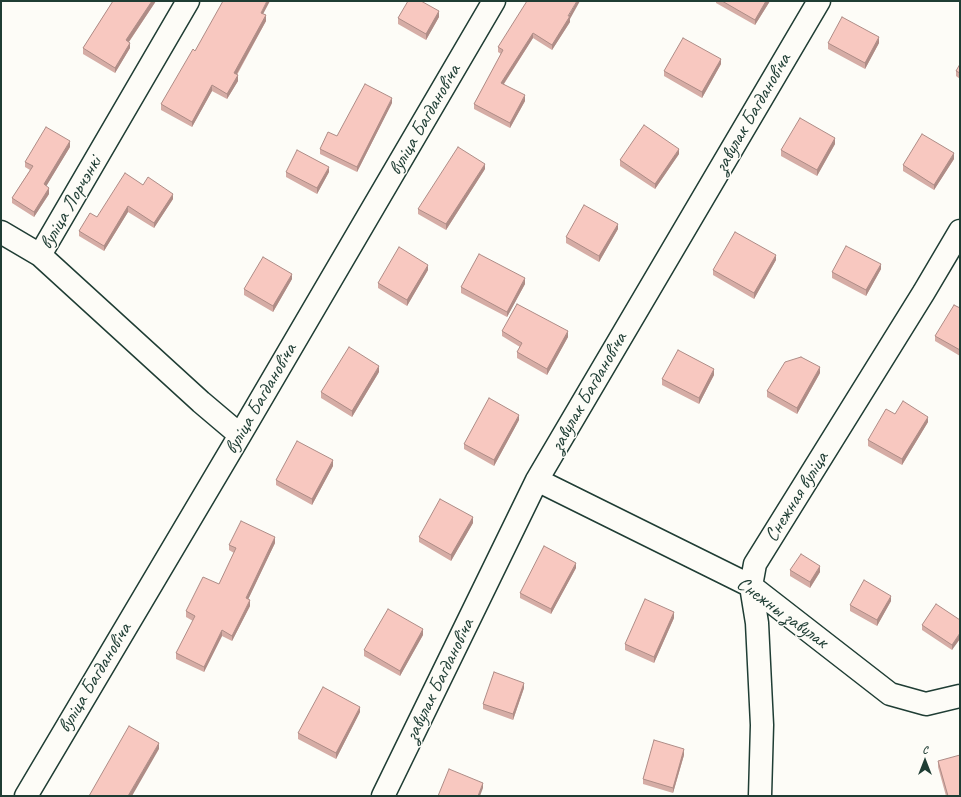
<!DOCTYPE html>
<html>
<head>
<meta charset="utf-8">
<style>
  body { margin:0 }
  #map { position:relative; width:961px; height:797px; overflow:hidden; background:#fdfcf7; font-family:Caveat,sans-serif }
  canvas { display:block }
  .frame { position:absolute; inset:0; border:2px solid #1f3d34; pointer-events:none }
  .north { position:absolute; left:905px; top:741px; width:40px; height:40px; -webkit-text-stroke:3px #fdfcf7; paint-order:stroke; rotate:0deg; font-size:11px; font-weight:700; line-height:16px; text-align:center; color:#1f3d34 }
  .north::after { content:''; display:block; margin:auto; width:14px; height:18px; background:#1f3d34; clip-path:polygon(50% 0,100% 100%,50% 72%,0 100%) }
</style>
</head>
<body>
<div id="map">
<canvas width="961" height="797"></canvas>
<div class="frame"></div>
<div class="north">С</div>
</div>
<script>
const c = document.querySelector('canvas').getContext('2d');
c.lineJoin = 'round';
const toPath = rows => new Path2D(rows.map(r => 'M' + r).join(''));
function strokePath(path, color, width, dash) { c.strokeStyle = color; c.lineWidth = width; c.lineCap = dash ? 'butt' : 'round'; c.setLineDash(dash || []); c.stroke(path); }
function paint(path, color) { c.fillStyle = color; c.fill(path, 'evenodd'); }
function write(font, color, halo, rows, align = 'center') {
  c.font = font + ' Caveat,sans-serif'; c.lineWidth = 3; c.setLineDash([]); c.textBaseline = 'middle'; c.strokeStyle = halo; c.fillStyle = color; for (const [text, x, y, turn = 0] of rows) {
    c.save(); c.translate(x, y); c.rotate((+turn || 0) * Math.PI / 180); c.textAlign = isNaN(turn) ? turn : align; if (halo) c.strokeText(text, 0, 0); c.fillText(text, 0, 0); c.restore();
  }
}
const street = toPath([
  [188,1,40,255,201,402,240,435],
  [1,232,40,255],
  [537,480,751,586,890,694,926,704,960,696],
  [26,796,240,435,494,1],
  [383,796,537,480,819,1],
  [760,796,762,725,757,623,751,586,755,564,924,292,960,231]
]);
strokePath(street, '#1f3d34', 25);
strokePath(street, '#fdfcf7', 22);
paint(toPath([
  [113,1,156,1,129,42,130,48,115,73,83,54,83,48],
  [716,1,770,1,755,25,716,3],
  [263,14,266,21,237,75,238,81,227,99,212,91,192,127,161,110,161,104,195,51],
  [439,17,426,40,398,24,398,18],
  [570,19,570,22,552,50,533,38,504,84,525,101,510,128,474,109,474,104,501,54,498,52,498,47],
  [828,43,879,43,865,69,828,49],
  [721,64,702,98,664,76,664,71],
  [960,64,960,79,956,76,956,71],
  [392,103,357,172,320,154,320,149,337,136],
  [835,144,817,176,781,156,781,150],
  [70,147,46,186,49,194,34,217,12,203,12,198,30,170,25,167,25,162],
  [679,154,655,189,620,166,620,160],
  [954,159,934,190,903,171,903,165],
  [485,169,446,230,418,214,418,209],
  [286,172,329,172,317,194,286,177],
  [143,185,173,199,154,228,128,212,104,251,79,236,79,231,97,217],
  [618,229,599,262,566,243,566,237],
  [776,260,754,299,713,275,713,270],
  [881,269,866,296,832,278,832,272],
  [428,270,407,306,378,288,378,283],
  [292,279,273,312,244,295,244,289],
  [525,284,507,317,461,293,461,287],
  [960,308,960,356,935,341,935,336],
  [502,331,568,337,547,375,517,358,517,352,520,347,502,336],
  [379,372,352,417,321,398,321,392],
  [820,373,797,414,767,397,767,391],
  [714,375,699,404,662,385,662,379],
  [895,414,928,422,902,465,868,446,868,440],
  [519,420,494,466,464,449,464,444],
  [333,466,312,505,276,485,276,480],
  [473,523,451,561,419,542,419,537],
  [275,543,248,599,250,606,232,641,222,636,204,672,176,659,176,653,193,621,186,617,186,611,219,584,234,553,229,550,229,545],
  [576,568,551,614,520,598,520,593],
  [790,570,820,572,810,588,790,576],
  [891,601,877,626,850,611,850,605],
  [674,618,654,663,625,650,625,644],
  [960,620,952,650,922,630,922,625],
  [423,635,400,676,364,656,364,650],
  [524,688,513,720,483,709,483,704],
  [360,712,336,759,298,739,298,733],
  [684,755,673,793,643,784,643,779],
  [938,761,960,796,946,796,938,767]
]), '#d5aca5');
paint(toPath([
  [152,1,156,1,126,46,126,40],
  [267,1,270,1,261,18,261,13],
  [577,1,580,1,570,19,570,22,552,50,552,45],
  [766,1,770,1,755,25,755,20],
  [439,11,439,17,426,40,426,34],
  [266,15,266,21,234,79,234,73],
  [533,33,533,38,501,88,501,83],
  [879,37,879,43,865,69,865,63],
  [130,43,130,48,115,73,115,68],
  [721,59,721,64,702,98,702,92],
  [238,75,238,81,227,99,227,94],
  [212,85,212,91,192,127,192,122],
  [525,95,525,101,510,128,510,123],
  [392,98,392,103,357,172,357,167],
  [835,138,835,144,817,176,817,170],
  [70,141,70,147,44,190,44,184],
  [679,149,679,154,655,189,655,184],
  [954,153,954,159,934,190,934,185],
  [485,164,485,169,446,230,446,224],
  [329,167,329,172,317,194,317,188],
  [49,188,49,194,34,217,34,212],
  [173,194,173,199,154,228,154,223],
  [128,206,128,212,104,251,104,246],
  [618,224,618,229,599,262,599,256],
  [776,255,776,260,754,299,754,293],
  [881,264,881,269,866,296,866,290],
  [428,265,428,270,407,306,407,300],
  [292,274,292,279,273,312,273,306],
  [525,278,525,284,507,317,507,312],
  [568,331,568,337,547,375,547,369],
  [379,366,379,372,352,417,352,411],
  [820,367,820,373,797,414,797,408],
  [714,369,714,375,699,404,699,398],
  [519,415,519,420,494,466,494,460],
  [928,417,928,422,902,465,902,459],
  [333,460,333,466,312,505,312,499],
  [473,517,473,523,451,561,451,555],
  [275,537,275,543,246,604,246,598],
  [576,563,576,568,551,614,551,609],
  [820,566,820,572,810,588,810,582],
  [891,596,891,601,877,626,877,620],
  [250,600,250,606,232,641,232,636],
  [674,612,674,618,654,663,654,657],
  [423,629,423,635,400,676,400,671],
  [222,630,222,636,204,672,204,667],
  [960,633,960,639,952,650,952,645],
  [524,683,524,688,513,720,513,714],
  [360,707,360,712,336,759,336,753],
  [159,743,159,749,132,796,128,796],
  [684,749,684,755,673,793,673,788],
  [483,783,483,788,480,796,478,796]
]), '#ae8c86');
const building = toPath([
  [113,1,152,1,126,40,130,43,115,68,83,48,113,1],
  [223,1,267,1,261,13,266,15,234,73,238,75,227,94,212,85,192,122,161,104,193,49,195,51,223,1],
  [408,1,421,1,439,11,426,34,398,18,408,1],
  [527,1,577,1,568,16,570,16,552,45,533,33,501,83,525,95,510,123,474,104,503,50,498,47,527,1],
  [722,1,766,1,755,20,722,1],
  [842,17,879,37,865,63,828,43,842,17],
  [683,38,721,59,702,92,664,71,683,38],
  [960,64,960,73,956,71,960,64],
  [365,84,392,98,357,167,320,149,328,132,337,136,365,84],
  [800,118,835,138,817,170,781,150,800,118],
  [644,125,679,149,655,184,620,160,644,125],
  [46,127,70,141,44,184,49,188,34,212,12,198,33,166,25,162,46,127],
  [922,134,954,153,934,185,903,165,922,134],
  [458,147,485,164,446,224,418,209,458,147],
  [297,150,329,167,317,188,286,172,297,150],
  [125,173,143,185,148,177,173,194,154,223,128,206,104,246,79,231,90,213,97,217,125,173],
  [584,205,618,224,599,256,566,237,584,205],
  [735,232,776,255,754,293,713,270,735,232],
  [846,246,881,264,866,290,832,272,846,246],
  [399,247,428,265,407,300,378,283,399,247],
  [479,254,525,278,507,312,461,287,479,254],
  [263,257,292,274,273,306,244,289,263,257],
  [517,304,568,331,547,369,517,352,522,343,502,331,517,304],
  [954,305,960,308,960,350,935,336,954,305],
  [349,347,379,366,352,411,321,392,349,347],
  [678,350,714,369,699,398,662,379,678,350],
  [801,357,820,367,797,408,767,391,785,362,801,357],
  [489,398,519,415,494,460,464,444,489,398],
  [903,401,928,417,902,459,868,440,886,409,895,414,903,401],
  [297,441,333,460,312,499,276,480,297,441],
  [440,499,473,517,451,555,419,537,440,499],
  [241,521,275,537,246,598,250,600,232,636,222,630,204,667,176,653,195,616,186,611,203,577,219,584,236,548,229,545,241,521],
  [544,546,576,563,551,609,520,593,544,546],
  [801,554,820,566,810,582,790,570,801,554],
  [864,580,891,596,877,620,850,605,864,580],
  [645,599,674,612,654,657,625,644,645,599],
  [936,604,960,620,960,633,952,645,922,625,936,604],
  [388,609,423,629,400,671,364,650,388,609],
  [494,672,524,683,513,714,483,704,494,672],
  [323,687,360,707,336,753,298,733,323,687],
  [129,726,159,743,128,796,89,796,129,726],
  [654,740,684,749,673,788,643,779,654,740],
  [960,755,960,796,948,796,938,761,960,755],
  [449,769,483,783,478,796,438,796,449,769]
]);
paint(building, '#f8c8c0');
strokePath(building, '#ae8c86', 1);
write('20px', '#1f3d34', '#fdfcf7', [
  ["завулак Багдановіча",753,113,-60],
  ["вуліца Багдановіча",425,120,-60],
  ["вуліца Лорчэнкі",71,203,-60],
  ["завулак Багдановіча",589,392,-60],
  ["вуліца Багдановіча",261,399,-60],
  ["Снежная вуліца",797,497,-58],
  ["Снежны завулак",782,613,36],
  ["вуліца Багдановіча",95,678,-59],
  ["завулак Багдановіча",440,680,-64]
]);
</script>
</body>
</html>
